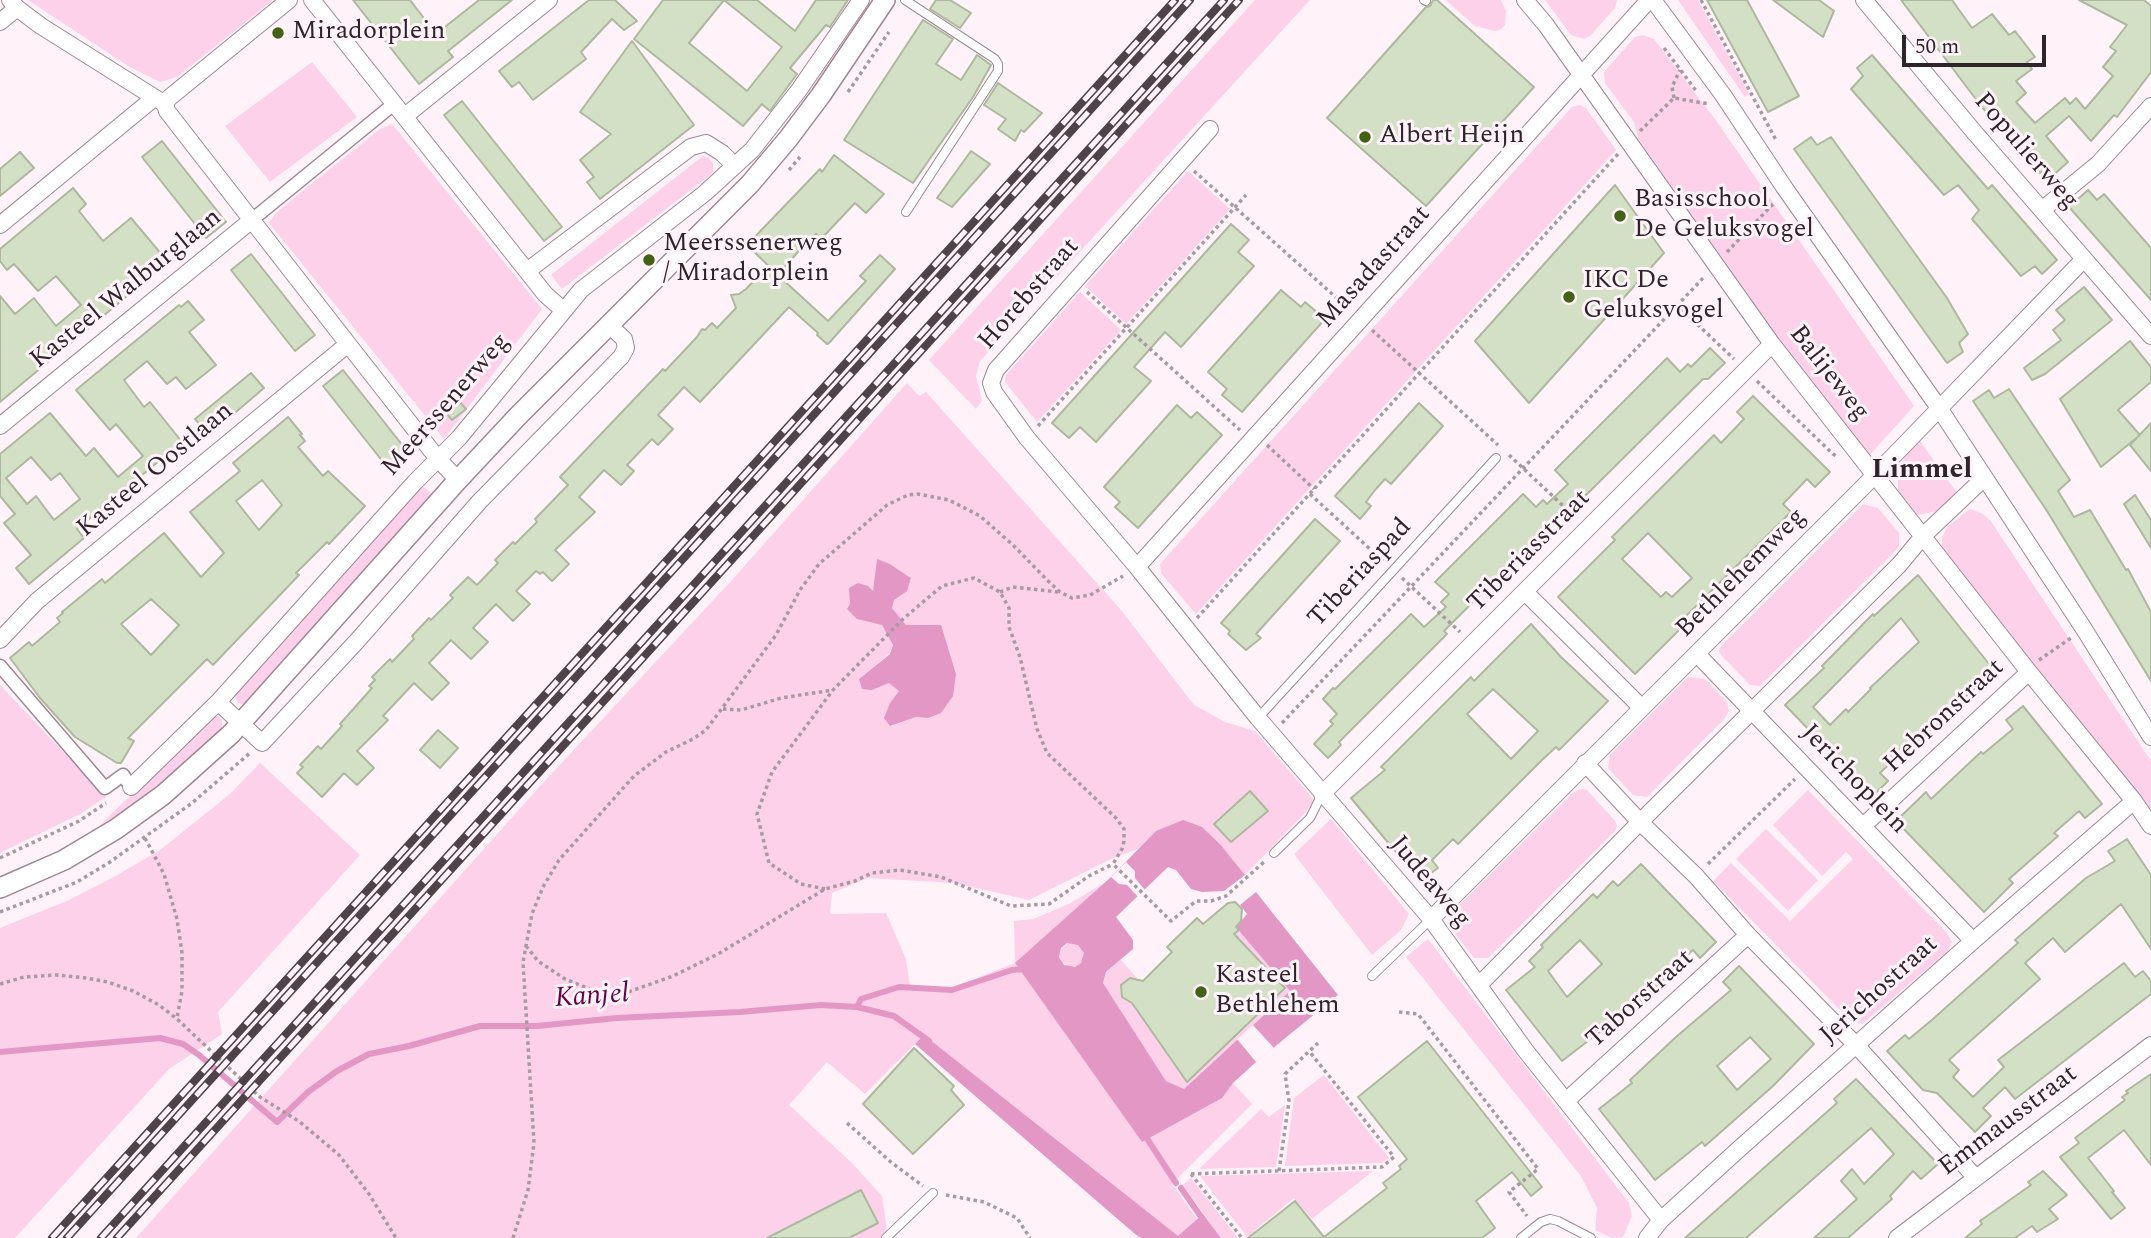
<!DOCTYPE html>
<html>
<head>
<meta charset="utf-8">
<style>
  body { margin:0 }
  #map { position:relative; width:2151px; height:1238px; overflow:hidden; background:#fff2f9; font-family:Spectral,serif }
  canvas { display:block }
  .scale { position:absolute; left:1902px; top:35px; width:144px; height:32px; box-sizing:border-box; border:4px solid #2e242a; border-top:0; padding-left:9px; font-size:21px; line-height:24px; white-space:nowrap; color:#2e242a; -webkit-text-stroke:5px #fff2f9; paint-order:stroke }
</style>
</head>
<body>
<div id="map">
<canvas width="2151" height="1238"></canvas>
<div class="scale">50 m</div>
</div>
<script>
const c = document.querySelector('canvas').getContext('2d');
c.lineJoin = 'round';
function paint(path, color) { c.fillStyle = color; c.fill(path, 'evenodd'); }
const toPath = rows => new Path2D(rows.map(r => 'M' + r).join(''));
function strokePath(path, color, width, dash) { c.strokeStyle = color; c.lineWidth = width; c.lineCap = dash ? 'butt' : 'round'; c.setLineDash(dash || []); c.stroke(path); }
function write(font, color, halo, rows, align = 'center') {
  c.font = font + ' Spectral,serif'; c.lineWidth = 6; c.setLineDash([]); c.textBaseline = 'middle'; c.strokeStyle = halo; c.fillStyle = color; for (const [text, x, y, turn = 0] of rows) {
    c.save(); c.translate(x, y); c.rotate((+turn || 0) * Math.PI / 180); c.textAlign = isNaN(turn) ? turn : align; if (halo) c.strokeText(text, 0, 0); c.fillText(text, 0, 0); c.restore();
  }
}
paint(toPath([
  [28,0,273,0,177,77,160,82,128,66],
  [1255,0,1310,0,980,361,976,376,982,401,976,409,929,360],
  [1446,0,1501,0,1506,11,1505,25,1500,30,1495,31,1475,26],
  [1545,0,1617,0,1615,8,1590,36,1584,39,1571,35],
  [1678,0,1698,0,1749,94,1745,97],
  [1643,35,1654,39,1717,122,1914,406,1867,458,1784,346,1639,140,1634,122,1605,83,1604,72,1635,37],
  [312,62,357,117,270,182,225,126],
  [1580,105,1586,108,1616,150,1196,614,1161,573,1160,564,1572,107],
  [392,124,542,309,444,439,269,223,276,213,300,193,380,129],
  [703,156,709,158,713,163,713,172,710,175,562,289,551,275],
  [1188,171,1230,209,1126,324,1085,286],
  [1080,292,1121,330,1037,422,1005,382,1006,375],
  [907,383,919,396,926,392,1121,610,1194,705,1225,722,1255,731,1314,800,1306,812,1245,875,1220,844,1202,827,1156,831,1142,847,1109,860,1029,900,955,883,868,878,832,893,830,914,886,913,906,959,910,986,942,992,1015,963,1014,921,1033,919,1069,904,1104,883,1016,964,1142,1142,1221,1098,1233,1083,1252,1104,1172,1184,1197,1219,1178,1237,924,1035,865,1094,827,1062,789,1105,852,1163,882,1196,888,1238,136,1238,542,784,732,580],
  [877,560,890,564,911,578,894,600,892,608,906,625,928,718,916,717,891,726,890,703,900,691,889,683,872,690,859,679,890,653,893,645,882,625,847,609,850,604,873,592],
  [1920,441,1957,493,1938,511,1917,515,1904,504,1898,489,1898,471,1907,452],
  [422,486,432,494,246,705,238,703,234,694],
  [1863,504,1878,508,1899,533,1899,547,1760,686,1750,685,1721,655,1719,650,1722,645],
  [1970,509,1983,514,1990,520,2151,761,2151,813,1942,550,1942,538,1947,527],
  [1688,677,1705,679,1727,702,1729,711,1725,718,1647,797,1633,795,1608,768,1610,755],
  [0,685,106,797,80,814,0,853],
  [218,716,222,720,222,728,137,803,99,826,212,717],
  [260,763,360,855,218,1012,222,1034,169,1069,15,1238,0,1238,0,928,69,900,114,877,160,850,230,794],
  [1582,789,1587,790,1615,821,1617,826,1615,831,1488,958,1474,958,1449,926,1452,912,1574,792],
  [1808,790,1947,933,1952,942,1948,951,1862,1024,1850,1020,1713,881,1731,863,1790,921,1853,859,1846,852,1822,876,1773,825],
  [1331,819,1409,914,1401,930,1372,955,1294,854],
  [1766,829,1818,880,1788,911,1736,859],
  [1239,930,1290,991,1184,1089,1166,1081,1103,983,1106,973,1120,959,1137,978,1130,978,1122,984,1122,997,1132,1003,1187,1082,1285,989,1234,934],
  [1428,939,1629,1203,1632,1216,1623,1237,1612,1238,1595,1230,1597,1208,1581,1176,1406,957],
  '1060 955a12 12 0 1 1 24 0a12 12 0 1 1-24 0Z',
  [1324,1075,1389,1158,1382,1163,1285,1166,1294,1098],
  [1285,1105,1276,1167,1199,1169,1261,1109,1269,1117],
  [1373,1171,1312,1219,1294,1198,1254,1231,1259,1238,1248,1238,1200,1176],
  [1191,1178,1238,1238,1221,1238,1183,1185]
]), '#fdd1ea');
paint(toPath([
  [877,559,890,564,911,578,907,591,894,600,892,608,906,625,941,625,956,674,953,696,941,713,928,718,916,717,890,726,884,718,890,703,899,691,889,683,872,690,862,689,859,679,890,654,893,645,882,625,857,619,847,609,850,604,849,588,858,583,868,586,873,591],
  [1183,820,1202,827,1220,844,1245,875,1224,891,1202,892,1191,889,1176,870,1168,867,1116,917,1133,940,1133,949,1106,972,1103,983,1166,1081,1184,1089,1290,991,1236,927,1247,914,1240,905,1256,892,1338,995,1256,1062,1233,1083,1222,1098,1142,1142,1015,963,1111,877,1156,831],
  [1067,943,1078,945,1084,953,1081,963,1075,967,1064,965,1059,957,1061,948],
  [924,1035,1178,1236,1203,1214,1221,1238,1141,1238,1135,1234,915,1044]
]), '#e397c5');
paint(toPath([
  [1126,862,1135,871,1135,878,1145,890,1138,897,1127,885,1119,884,1111,877],
  [1253,1025,1274,1048,1256,1062,1237,1039]
]), '#fff2f9');
strokePath(toPath([
  [857,1007,861,999,899,987,952,990,1012,970,1027,969],
  [0,1052,160,1038,183,1044,199,1055,277,1122,308,1092,337,1071,369,1054,409,1046,480,1026,537,1026,617,1018,740,1012,821,1005,857,1007,894,1016,929,1041],
  [1148,1132,1146,1137,1176,1183],
  [1181,1188,1204,1221]
]), '#e397c5', 6);
const building = toPath([
  [353,0,410,0,436,34,479,0,512,0,448,51,453,57,419,84,353,0],
  [589,0,615,0,637,21,624,30,612,19,581,52,586,59,533,100,519,82,512,87,499,71,589,0],
  [663,0,724,0,689,43,747,91,782,47,724,0,757,0,795,31,816,0,848,0,830,27,826,25,790,68,797,74,770,111,762,104,743,126,634,39,663,0],
  [936,0,950,0,971,13,960,28,930,9,936,0],
  [1433,0,1437,0,1534,87,1426,206,1327,118,1426,7,1430,6,1433,0],
  [1707,0,1747,0,1799,96,1768,112,1707,0],
  [1773,0,1819,0,1834,11,1823,37,1773,0],
  [1901,0,1952,0,1972,28,1992,14,2009,35,2015,31,2035,57,2027,62,2032,69,2016,81,2026,93,2016,102,2035,123,2065,98,2070,104,2076,98,2085,109,2113,76,2103,67,2116,51,2110,47,2127,25,2079,0,2144,0,2151,6,2151,72,2117,117,2114,115,2091,141,2069,116,2046,136,2068,162,2049,179,2043,171,2040,173,2029,161,2032,159,2010,134,2008,136,1981,106,1901,0],
  [923,20,953,39,936,64,961,80,977,55,991,65,973,97,913,183,844,140,923,20],
  [632,41,694,125,600,199,587,182,594,177,580,160,611,134,580,112,632,41],
  [1872,55,1988,189,1992,185,2057,260,2042,274,2035,266,2021,276,1972,219,1979,210,1958,185,1944,195,1851,89,1863,76,1857,68,1872,55],
  [998,83,1042,113,1024,132,1021,130,1015,141,998,129,1006,119,984,105,998,83],
  [462,101,562,227,544,241,444,115,462,101],
  [1811,137,1817,145,1831,137,1947,298,1968,334,1959,343,1963,352,1947,363,1794,149,1811,137],
  [162,141,226,222,206,238,142,157,162,141],
  [971,151,990,164,952,207,937,198,971,151],
  [20,152,34,168,0,196,0,169,20,152],
  [834,155,884,194,866,213,855,203,821,239,816,234,809,239,778,275,747,245,820,169,822,172,834,155],
  [1615,185,1664,253,1529,403,1475,341,1615,185],
  [73,188,86,204,79,211,103,241,131,218,168,262,0,402,0,296,15,314,34,298,56,326,81,305,56,276,38,291,14,264,7,270,0,261,0,249,73,188],
  [2088,190,2097,200,2104,194,2151,248,2151,300,2069,207,2088,190],
  [1231,224,1249,240,1238,252,1254,266,1181,347,1165,332,1134,367,1151,381,1096,442,1080,427,1069,438,1052,423,1231,224],
  [251,254,315,335,295,351,231,270,251,254],
  [880,255,895,269,829,343,827,344,817,335,818,333,789,307,700,402,684,387,658,415,673,429,658,445,652,439,627,465,634,471,621,485,604,470,579,497,595,512,555,550,569,564,552,581,543,572,540,574,536,571,516,591,530,604,513,621,496,604,473,628,488,642,471,659,451,640,429,663,449,683,432,700,414,683,383,716,388,720,357,751,374,768,357,785,344,773,322,797,297,773,303,767,300,765,318,746,321,749,342,726,340,724,372,688,369,686,375,680,372,677,390,659,392,662,414,639,412,636,429,618,431,620,453,598,450,595,468,577,477,585,498,563,495,560,513,542,515,544,537,522,535,519,568,485,560,477,663,369,665,371,697,337,702,329,705,330,712,323,717,328,736,308,731,295,739,294,746,289,768,266,828,321,866,281,860,276,880,255],
  [2084,287,2112,320,2045,374,2032,380,2024,368,2061,340,2053,330,2065,320,2056,310,2084,287],
  [1281,290,1301,307,1305,302,1325,319,1242,412,1222,395,1227,389,1208,372,1281,290],
  [188,301,204,320,189,332,216,365,186,389,176,377,167,384,147,361,124,380,144,407,150,402,182,442,77,529,84,538,29,584,16,568,31,555,4,523,15,514,0,496,0,454,50,413,86,456,94,448,118,477,143,456,116,424,110,430,76,390,179,305,181,307,188,301],
  [31,457,51,480,60,473,80,499,54,520,36,496,27,504,6,478,31,457],
  [2130,341,2151,367,2151,382,2118,410,2140,435,2101,467,2060,399,2130,341],
  [1710,348,1725,363,1708,379,1703,379,1575,506,1572,503,1444,631,1447,634,1339,742,1341,745,1328,758,1314,744,1333,724,1330,721,1337,714,1323,699,1333,688,1335,689,1411,614,1424,627,1446,607,1441,602,1449,594,1435,582,1523,494,1536,507,1543,500,1547,504,1568,484,1555,470,1667,358,1680,372,1688,364,1691,367,1710,348],
  [343,370,407,451,387,467,323,386,343,370],
  [251,373,264,388,209,435,195,419,251,373],
  [2009,389,2070,480,2058,491,2074,517,2090,510,2126,570,2128,569,2151,612,2151,681,2047,511,1973,401,1989,390,1994,398,2009,389],
  [1753,396,1830,472,1815,487,1807,479,1783,504,1791,512,1681,621,1684,625,1635,674,1558,597,1615,540,1612,537,1714,435,1721,443,1744,419,1737,412,1753,396],
  [1648,533,1692,578,1672,597,1666,592,1661,597,1622,559,1648,533],
  [455,397,466,409,452,420,442,408,455,397],
  [1419,403,1443,426,1391,484,1385,479,1375,490,1366,502,1371,506,1360,519,1335,496,1419,403],
  [1177,405,1191,418,1197,412,1222,435,1138,528,1115,507,1120,502,1104,487,1177,405],
  [288,417,302,434,300,435,305,441,298,447,323,476,328,471,365,506,329,544,327,542,296,573,299,575,213,665,207,659,128,738,134,741,121,763,117,763,75,737,40,698,10,658,29,642,32,646,60,622,57,618,63,613,62,612,102,579,105,583,164,533,201,577,224,553,190,512,240,471,233,463,288,417],
  [262,480,282,505,259,530,236,501,262,480],
  [151,599,179,625,151,655,121,624,151,599],
  [2151,423,2151,471,2130,445,2151,423],
  [2135,495,2151,520,2151,548,2124,504,2135,495],
  [1315,519,1340,541,1256,634,1261,638,1246,650,1228,634,1230,631,1221,623,1315,519],
  [1918,575,1997,674,1980,687,1978,685,1905,754,1903,751,1880,773,1888,781,1873,796,1785,705,1824,668,1822,666,1873,614,1874,616,1918,575],
  [1901,618,1919,642,1870,688,1871,689,1848,712,1846,709,1830,725,1813,707,1901,618],
  [1531,624,1561,657,1608,701,1559,750,1556,747,1542,760,1458,844,1453,839,1432,860,1438,868,1420,881,1351,798,1385,770,1381,767,1471,677,1474,681,1531,624],
  [1493,689,1538,731,1511,759,1467,714,1493,689],
  [2023,706,2102,804,2085,818,2079,811,2054,833,2058,836,2009,879,2013,883,1984,912,1896,821,1926,792,1931,799,1981,752,1983,754,2013,729,2006,720,2023,706],
  [438,730,458,748,440,768,420,750,438,730],
  [1250,791,1268,811,1231,842,1214,824,1250,791],
  [2127,839,2151,875,2151,949,2121,904,2065,952,2053,938,2025,963,2040,979,1949,1060,1959,1070,1953,1077,1973,1097,2004,1067,1998,1060,2124,963,2135,977,2143,971,2151,981,2151,994,2015,1099,2005,1087,1983,1108,1991,1116,1975,1132,1937,1093,1923,1090,1887,1051,1905,1035,1909,1039,1933,1019,2018,943,2015,940,2086,878,2115,861,2108,851,2127,839],
  [1641,864,1716,942,1700,958,1693,950,1669,971,1671,973,1605,1035,1601,1031,1562,1061,1506,990,1535,967,1529,961,1543,947,1541,945,1593,894,1597,898,1613,881,1618,886,1641,864],
  [1580,940,1602,964,1567,997,1548,971,1580,940],
  [1235,902,1242,909,1241,921,1236,927,1239,930,1234,934,1285,988,1187,1082,1132,1003,1122,997,1121,985,1130,978,1143,981,1172,952,1167,947,1197,918,1203,924,1228,903,1235,902],
  [1739,966,1814,1044,1773,1086,1705,1146,1702,1142,1655,1180,1599,1109,1632,1083,1630,1080,1676,1037,1731,990,1723,982,1739,966],
  [1750,1037,1771,1059,1737,1090,1717,1066,1750,1037],
  [1427,1041,1542,1187,1531,1196,1512,1172,1476,1201,1495,1228,1482,1238,1248,1238,1295,1201,1324,1237,1387,1188,1383,1183,1401,1169,1399,1166,1407,1159,1358,1097,1427,1041],
  [914,1048,954,1086,951,1090,964,1105,913,1154,863,1104,914,1048],
  [2151,1074,2151,1165,2124,1130,2088,1158,2114,1191,2112,1192,2125,1208,2111,1219,2060,1157,2079,1143,2075,1138,2125,1100,2122,1097,2128,1093,2126,1091,2151,1074],
  [1856,1079,1938,1164,1921,1179,1913,1171,1890,1196,1892,1199,1848,1238,1814,1238,1857,1199,1841,1181,1852,1169,1864,1184,1894,1154,1871,1128,1746,1238,1685,1238,1837,1103,1834,1099,1856,1079],
  [2043,1171,2067,1195,2049,1209,2058,1219,2037,1232,2032,1226,2015,1238,1965,1238,1982,1224,1980,1221,2031,1185,2028,1182,2043,1171],
  [861,1190,878,1223,849,1238,767,1238,861,1190]
]);
paint(building, '#d3e0c6');
strokePath(building, '#acb99f', 2);
const service = toPath([
  [905,0,995,59,998,64,998,71,906,212],
  [1424,0,1426,1],
  [1258,718,1496,458],
  [1274,853,1310,818,1322,794],
  [1372,976,1431,919],
  [886,1238,933,1193],
  [1521,1238,1541,1222,1550,1219,1558,1221,1591,1238]
]);
const pedestrian = toPath([
  [253,219,395,103],
  [0,666,105,788,123,775,131,787]
]);
const minor = toPath([
  [10,0,17,8,41,26,165,104,167,111,348,344,438,459,458,480],
  [312,0,545,294,563,310],
  [1525,0,1546,25,1772,344,2029,672,2134,801,2151,826],
  [1653,0,1723,95,1784,187,1939,408,2084,629,2151,737],
  [1864,0,1975,133,2151,336],
  [0,22,17,8],
  [165,104,169,98,289,0],
  [405,116,549,0],
  [1210,129,996,370,991,383,994,392,1027,438,1137,567,1258,718,1431,919,1525,1050,1661,1220],
  [2043,209,2098,164,2151,106],
  [0,225,154,98],
  [527,271,691,147,706,143,722,153,735,166],
  [0,426,253,219],
  [1137,567,1649,0],
  [1525,592,1641,707],
  [0,640,37,601,348,344],
  [1697,654,1973,941],
  [218,702,262,743,357,641,479,502,621,357,626,348,624,339,609,325],
  [1585,763,1640,822,1696,876,1748,935,1857,1046,1976,1178],
  [131,787,218,702,415,482,459,438,581,290,705,193,752,150,799,90,861,0],
  [1322,794,1772,344],
  [1863,826,2029,672],
  [1431,919,1875,475,2084,259],
  [1479,985,1640,822,1899,565,1924,535,1984,478],
  [1566,1101,1748,935],
  [1647,1238,1661,1220,1739,1149,1973,941,2134,801],
  [1897,1238,2151,1045]
]);
const tertiary = toPath([
  [0,888,64,860,116,829,163,795,231,734,458,480,518,416,750,184,788,139,821,95,885,0]
]);
strokePath(service, '#a08695', 10);
strokePath(pedestrian, '#a08695', 15);
strokePath(minor, '#a08695', 18);
strokePath(tertiary, '#a08695', 22);
strokePath(toPath([
  [1701,0,1776,140],
  [1664,48,1697,92],
  [848,92,889,32],
  [1674,98,1672,87,1680,70],
  [1640,131,1674,98,1709,104],
  [789,170,800,157],
  [1194,171,1348,308],
  [1727,252,1775,202],
  [1087,292,1240,430],
  [1677,305,1734,359],
  [1372,330,1498,445],
  [1757,381,1833,454,1838,457],
  [1038,426,1246,195],
  [1267,445,1314,489],
  [1509,455,1575,517],
  [1310,494,1383,561],
  [1402,578,1460,632],
  [1000,592,1013,587,1058,592],
  [1197,618,1618,154],
  [2039,660,2071,638],
  [723,709,741,710,781,698,833,690],
  [1282,723,1705,276],
  [145,838,164,874,177,919,182,953,182,991,177,1018],
  [0,858,79,821,106,803],
  [1708,864,1795,779],
  [825,889,801,884,769,863,757,814,772,772,833,690,903,619,942,586,974,578,1000,592,1009,608,1009,627,1020,657,1037,729,1047,753,1116,818,1124,829,1124,841,1122,849,1113,864,1171,921,1196,901,1211,901,1226,896,1264,862],
  [0,912,77,882,110,862,192,803,250,753],
  [526,946,538,961,565,979,602,994,617,996,673,976,718,954,825,889,855,881,872,873,900,870,941,877,1011,906,1049,904,1089,876,1113,864],
  [0,984,24,977,57,975,86,978,108,982,133,991,159,1005,177,1019,260,1097,300,1122,339,1155,369,1194,396,1238],
  [1399,1012,1418,1014,1538,1169,1509,1192,1527,1216],
  [847,1123,892,1163,923,1186],
  [1279,1171,1289,1101,1285,1074,1318,1043],
  [1191,1174,1382,1167,1394,1157,1309,1051],
  [1191,1174,1242,1238],
  [946,1195,984,1202,1017,1218,1030,1238],
  [513,1238,528,1190,534,1143,523,962,532,914,543,887,559,860,634,776,666,752,693,739,706,730,776,635,800,590,819,564,887,505,908,495,918,494,949,500,980,516,1013,545,1047,580,1060,592,1072,598,1090,595,1123,576]
]), '#a79ba2', 3.5, [3.5, 3.5]);
strokePath(service, '#fff', 8);
strokePath(pedestrian, '#fff', 12);
strokePath(minor, '#fff', 16);
strokePath(tertiary, '#fff', 19);
const rail = toPath([
  [52,1238,1175,0],
  [67,1238,1190,0],
  [101,1238,1224,0],
  [117,1238,1239,0]
]);
strokePath(rail, '#4e4349', 8);
strokePath(rail, '#fff2f9', 5, [16]);
for (const [x, y, r, color] of [
  [278,33,7,"#436216"],
  [1365,137,7,"#436216"],
  [1620,216,7,"#436216"],
  [649,260,7,"#436216"],
  [1569,297,7,"#436216"],
  [1201,992,7,"#436216"]
]) { const dot = new Path2D(); dot.arc(x, y, r, 0, 2 * Math.PI); c.fillStyle = color; c.fill(dot); strokePath(dot, '#fff2f9', 2.5); }
write('26px', '#2e242a', '#fff2f9', [
  ["Miradorplein",292,33],
  ["Albert Heijn",1379,137],
  ["Basisschool",1634,201],
  ["De Geluksvogel",1634,231],
  ["Meerssenerweg",663,245],
  ["/ Miradorplein",663,275],
  ["IKC De",1583,282],
  ["Geluksvogel",1583,312],
  ["Kasteel",1215,977],
  ["Bethlehem",1215,1007]
], 'left');
write('26px', '#2e242a', '#fff2f9', [
  ["Populierweg",2025,152,49],
  ["Masadastraat",1375,268,-48],
  ["Kasteel Walburglaan",127,290,-39],
  ["Horebstraat",1030,295,-49],
  ["Balijeweg",1828,374,52],
  ["Meerssenerweg",447,406,-49],
  ["Kasteel Oostlaan",156,471,-40],
  ["Tiberiasstraat",1530,552,-45],
  ["Tiberiaspad",1361,574,-47],
  ["Bethlehemweg",1742,574,-45],
  ["Hebronstraat",1945,717,-43],
  ["Jerichoplein",1853,780,46],
  ["Judeaweg",1429,883,50],
  ["Jerichostraat",1880,991,-42],
  ["Taborstraat",1641,1000,-42],
  ["Emmausstraat",2009,1122,-37]
]);
write('bold 28px', '#2e242a', '#fff2f9', [
  ["Limmel",1922,472]
]);
write('italic 28px', '#600247', '#fff2f9', [
  ["Kanjel",592,998,-4]
]);
</script>
</body>
</html>
